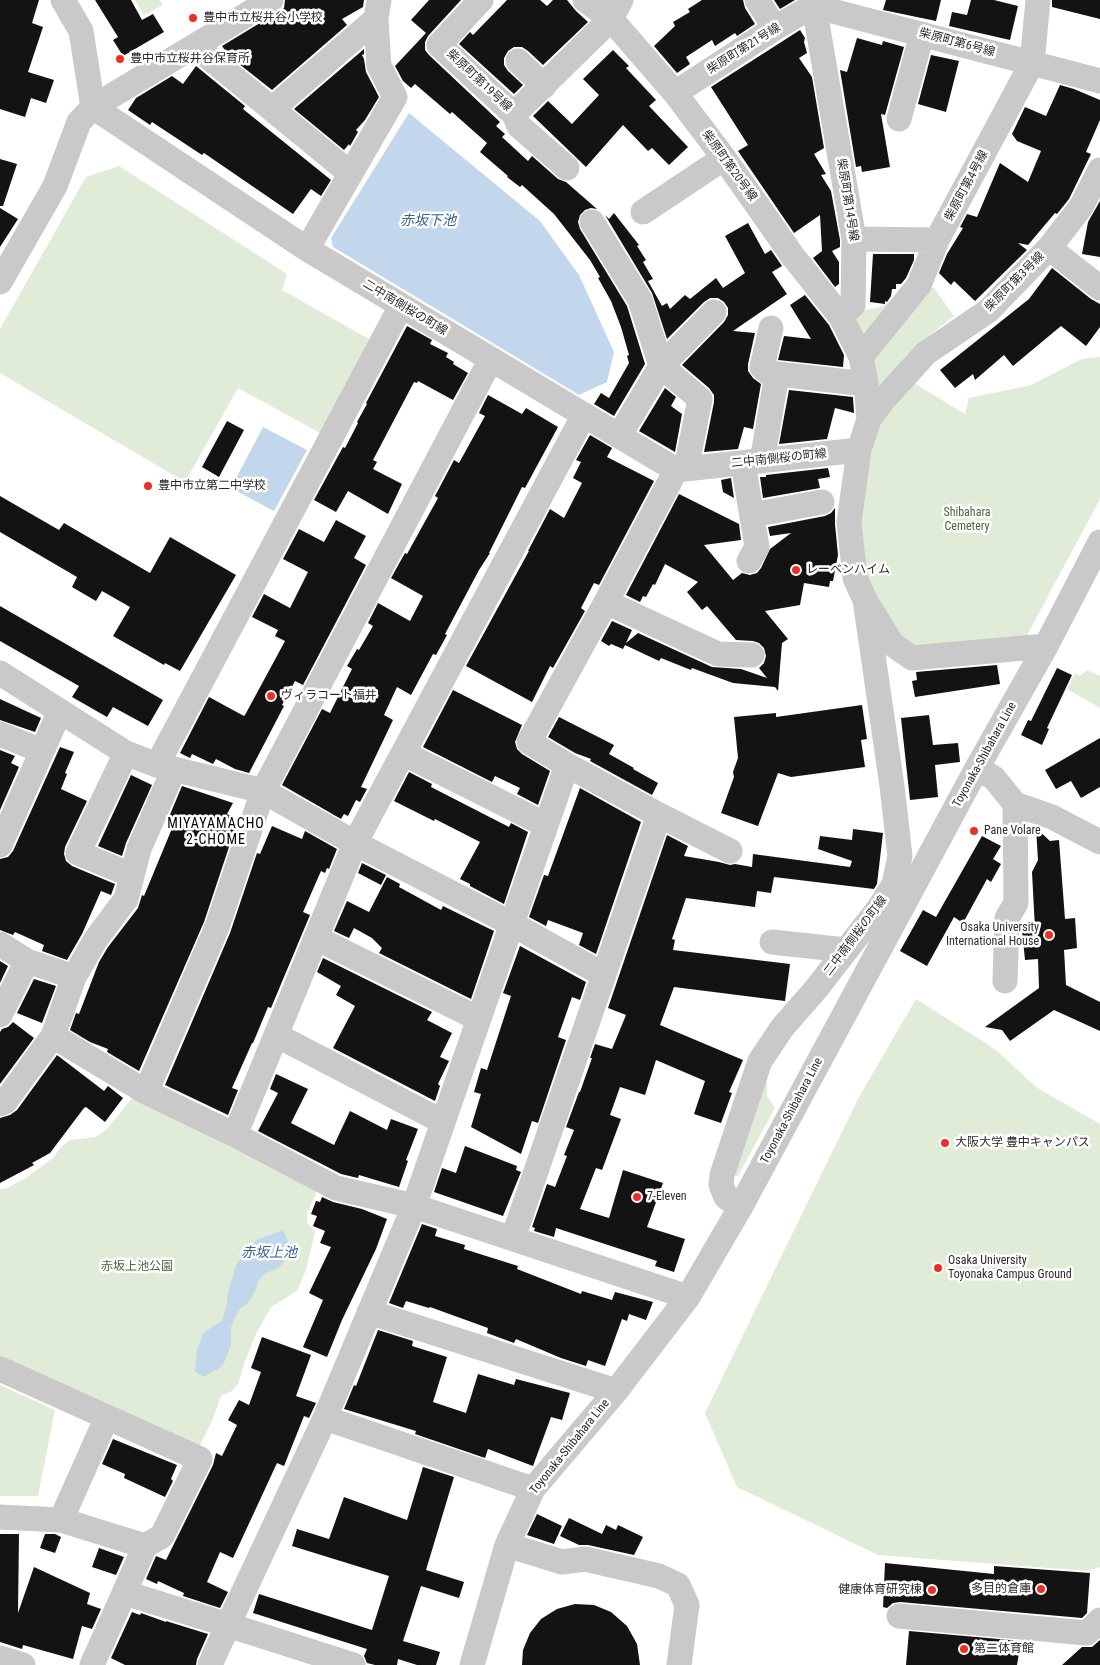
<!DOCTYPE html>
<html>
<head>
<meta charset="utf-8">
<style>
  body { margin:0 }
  canvas { display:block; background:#fff }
</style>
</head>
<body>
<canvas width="1100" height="1665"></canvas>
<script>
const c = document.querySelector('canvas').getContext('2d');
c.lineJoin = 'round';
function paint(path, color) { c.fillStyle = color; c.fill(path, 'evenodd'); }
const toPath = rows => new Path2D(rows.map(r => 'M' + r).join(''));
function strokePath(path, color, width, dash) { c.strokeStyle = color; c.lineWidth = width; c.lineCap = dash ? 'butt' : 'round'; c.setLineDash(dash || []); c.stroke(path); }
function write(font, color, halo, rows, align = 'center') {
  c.font = font + ' "Roboto Condensed","Noto Sans JP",sans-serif'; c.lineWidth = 5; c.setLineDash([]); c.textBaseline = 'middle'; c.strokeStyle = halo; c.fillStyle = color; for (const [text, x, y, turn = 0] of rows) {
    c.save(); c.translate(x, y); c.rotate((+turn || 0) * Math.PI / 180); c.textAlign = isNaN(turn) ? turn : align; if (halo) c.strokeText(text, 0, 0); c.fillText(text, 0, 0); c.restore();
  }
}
paint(toPath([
  [135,0,160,0,163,5,144,15],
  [119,166,287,274,282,290,371,340,320,433,238,388,185,482,0,373,0,329,86,177],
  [910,282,934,288,954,316,917,345,879,394,854,321,860,311,877,308,891,301],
  [1100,357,1100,499,1025,639,911,650,895,635,867,581,860,513,877,422,909,380,965,414,969,398,1031,385,1082,359],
  [1087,670,1100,676,1100,708,1067,689,1075,673,1080,676],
  [916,999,995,1049,1036,1087,1100,1124,1100,1567,1088,1571,878,1555,737,1487,705,1413,859,1097],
  [767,1082,767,1096,775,1108,738,1176,732,1175,761,1091],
  [133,1097,317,1191,307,1214,307,1222,315,1232,306,1270,297,1291,271,1307,255,1336,245,1361,238,1384,232,1391,221,1396,212,1421,196,1453,0,1362,0,1189,7,1188,26,1178,53,1158,61,1147,70,1140,96,1137,108,1128],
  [0,1385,55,1410,38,1496,0,1496]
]), '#e0ebd8');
paint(toPath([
  [409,113,540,221,579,275,614,352,607,382,579,395,333,247,331,238],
  [263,427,307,450,274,511,231,488],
  [283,1230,288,1241,287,1259,278,1268,266,1273,258,1281,256,1290,251,1298,247,1304,240,1309,235,1317,231,1327,231,1345,224,1363,220,1368,203,1377,195,1371,197,1349,204,1332,222,1321,227,1304,228,1292,236,1265,256,1240]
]), '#c3d7ec');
paint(toPath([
  [0,0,39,0,32,23,43,27,28,72,54,80,46,103,31,98,25,117,0,109],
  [95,0,131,0,142,20,153,14,164,32,123,56,113,40,118,37],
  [285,0,364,0,363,7,342,19,347,25,272,90,229,56,222,46,278,12,284,8],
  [429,0,461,0,428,36,425,42,425,50,429,55,500,122,496,126,505,134,502,137,528,161,532,156,558,179,566,182,597,209,591,208,585,210,580,215,578,222,580,229,627,306,645,364,614,416,594,404,601,393,609,398,629,363,627,356,629,355,621,327,611,301,598,278,600,277,590,260,554,214,522,185,520,187,507,177,508,176,480,152,487,143,452,112,450,114,415,84,411,88,403,81,395,66,426,33,411,20],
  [507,0,540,0,547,6,553,0,567,0,576,11,588,22,543,65,528,51,522,47,514,47,508,51,504,58,504,65,508,71,523,85,514,94,459,44,470,32,473,35],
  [702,0,743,0,745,8,755,24,737,36,735,33,715,46,712,40,686,57,690,64,677,73,654,46,675,26,673,22,690,12,688,9],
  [774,0,795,0,780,9],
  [886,0,941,0,936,21,883,10],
  [971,0,994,0,1018,6,1010,40,949,26,952,12,967,15],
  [1052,0,1100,0,1100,19,1052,7],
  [800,30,805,38,804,42,807,53,799,58,812,77,824,148,814,154,826,174,821,175,831,191,840,240,840,247,832,251,839,262,839,284,835,287,813,258,822,251,820,215,794,233,738,151,748,145,711,87],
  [857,38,882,45,883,41,904,47,885,115,881,114,890,167,862,172,861,166,856,167,840,70,847,72],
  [364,49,364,54,362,55,364,59,366,72,379,97,365,120,356,130,358,132,350,146,349,144,344,150,294,109],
  [613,50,629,66,626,68,656,100,649,106,688,147,669,165,652,148,648,151,623,125,586,167,533,116,548,101,572,124,599,95,583,79],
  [931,55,959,61,946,112,918,104],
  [196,66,245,106,243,109,331,180,321,196,311,189,293,214,204,153,202,155,152,122,150,125,128,110,136,98,172,76,183,84],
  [1060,85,1074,89,1100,100,1100,120,1086,152,1091,154,1069,199,1057,214,1055,213,1028,245,1018,243,1027,250,975,301,954,281,951,285,939,273,947,254,963,228,960,227,967,214,977,217,1000,163,1028,182,1041,151,1017,141,1012,134,1025,107,1046,116],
  [0,159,17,164,3,206,0,206],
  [1100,201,1100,257,1082,254,1088,222],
  [0,208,18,219,0,247],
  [614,213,639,245,637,246,646,260,643,262,653,279,648,281,662,306,667,303,670,309,685,295,690,299,716,278,723,288,745,273,725,236,748,223,765,254,771,250,782,266,772,272,787,294,733,331,755,333,748,364,748,371,753,378,761,384,753,429,744,427,738,449,704,452,714,402,714,395,709,388,682,365,724,322,728,315,728,308,724,302,718,298,710,298,704,302,667,339,652,293,605,215,609,219],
  [873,254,914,254,914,260,906,278,901,284,896,284,896,289,892,289,891,296,887,302,885,301,885,304,870,302],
  [1052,268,1091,299,1100,304,1100,327,1086,346,1061,326,1013,366,1004,355,975,380,973,374,955,388,940,370,1029,299],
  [805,295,829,325,844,355,843,367,778,360,784,336,811,339,790,305],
  [407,326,432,340,430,344,448,353,446,357,454,362,453,364,468,373,453,400,418,381,417,383,414,382,373,460,377,462,373,469,402,484,388,514,348,491,336,512,314,500,343,447,345,448,358,423,357,422,367,404,366,403],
  [665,388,676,397,671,406,682,414,675,452,639,431],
  [789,390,853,397,854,413,835,408,827,439,779,444],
  [488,395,522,414,526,408,558,427,525,488,522,487,489,553,490,553,479,570,445,634,447,635,436,655,433,654,411,695,397,687,384,715,393,720,361,787,367,789,360,802,356,800,348,816,344,814,341,819,282,785,322,709,330,713,352,669,347,666,357,649,359,650,373,626,368,623,378,603,410,621,423,596,391,578,405,553,407,554,438,498,435,496,454,460,459,463,485,416,479,413],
  [227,421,244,430,219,477,202,467],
  [590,435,612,448,607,457,654,481,599,585,594,583,581,608,585,611,553,668,550,666,532,702,466,666,529,551,528,551,550,509,564,518,582,483,573,478,581,462,576,460],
  [828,468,830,477,818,479,820,488,763,498,760,477,766,477,766,475],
  [731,478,734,498,723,492,721,480],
  [679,494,739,524,741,540,704,545,733,580,742,573,750,575,757,573,761,568,770,549,791,533,770,536,768,527,825,516,831,513,835,508,835,524,838,555,833,581,830,581,829,587,804,583,800,605,765,611,788,639,782,643,778,691,775,687,733,683,692,668,691,670,661,658,659,661,625,645,623,649,611,644,609,646,601,641,612,621,632,630,626,643,638,633,712,667,741,669,767,678,759,668,764,663,766,656,764,648,759,643,753,641,736,640,707,606,702,610,687,592,698,582,665,564,655,585,653,584,646,597,643,596,640,602,626,595],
  [0,496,59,530,64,523,150,573,170,537,236,575,180,671,165,663,164,665,113,636,130,607,102,591,96,601,72,587,77,577,0,532],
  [336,520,366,536,354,558,366,565,303,685,295,681,282,705,284,706,249,773,235,769,216,759,213,764,192,754,190,758,180,753,209,697,244,716,245,715,285,641,275,636,278,630,252,617,264,594,290,608,308,572,283,559,299,529,324,542],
  [0,606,163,700,148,726,113,707,107,717,72,697,79,686,0,641],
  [997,665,1000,684,915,697,912,681,917,680,916,672],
  [1057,668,1072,675,1047,728,1049,729,1042,745,1021,735,1028,720,1031,721],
  [453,690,522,725,515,742,517,749,522,754,550,771,538,805,517,794,520,788,495,776,492,782,423,747],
  [0,699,41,718,35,732,0,720],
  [862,705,867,739,861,740,865,767,791,777,778,773,758,826,721,813,734,777,733,772,738,758,734,717,776,713,776,717],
  [929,715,933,745,958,743,960,762,935,765,938,797,910,800,901,718],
  [559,717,614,745,609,754,634,768,633,769,658,783,652,795,590,761,591,759,575,753,548,737],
  [1100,738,1100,787,1081,798,1071,781,1056,789,1045,770],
  [60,747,74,752,65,773,67,774,61,789,87,801,65,847,64,854,66,861,72,866,115,884,111,895,101,891,82,934,67,960,42,951,44,945,15,932,13,935,0,930,0,859,8,857,13,851],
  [0,750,15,756,11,763,19,767,0,810],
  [409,772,432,784,431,787,509,827,511,823,528,832,504,904,470,886,470,884,460,879,480,842,435,819,434,821,394,801],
  [131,775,152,785,126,843,122,856,98,846],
  [182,786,233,803,227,814,238,820,204,922,139,1071,107,1052,108,1049,90,1042,70,1030,76,1013,79,1014,99,962,108,947,138,908,142,895,144,896,173,826,166,824],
  [580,788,641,822,596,954,579,945,583,933,548,920,546,926,529,917,544,875,548,876],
  [272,826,302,839,305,831,337,849,329,869,327,868,325,873,321,871,303,912,310,915,271,1008,268,1007,253,1043,252,1043,232,1088,238,1090,228,1115,165,1085,230,933,257,853,260,854],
  [1036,828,1050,841,1059,840,1065,919,1075,918,1077,948,1064,950,1066,985,1100,1002,1100,1031,1054,1010,1010,1041,1002,1030,985,1027,1039,988,1038,959,1025,960,1022,930,1035,929,1032,872,1038,860],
  [853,829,883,833,877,884,874,889,774,877,771,893,757,891,755,907,686,898,672,939,675,940,673,950,790,964,785,1001,674,987,660,1025,743,1060,729,1092,732,1093,721,1123,694,1114,705,1081,656,1060,645,1095,620,1087,610,1115,621,1119,602,1170,596,1168,580,1209,609,1218,623,1170,663,1183,647,1227,685,1239,674,1272,655,1266,657,1261,556,1228,554,1237,534,1231,535,1228,532,1227,547,1184,555,1187,567,1156,564,1155,574,1130,566,1127,579,1092,580,1092,592,1058,590,1058,595,1044,612,1049,626,1015,608,1008,667,835,688,846,684,856,719,862,730,865,735,864,752,867,753,854,850,867,852,861,818,849,820,836,852,840],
  [982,836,1001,846,993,859,1001,864,991,882,987,879,963,923,954,917,927,966,900,951,923,910,936,917],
  [362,863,386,875,381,885,358,873],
  [387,877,400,884,399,887,441,910,443,906,494,931,471,999,379,953,382,948,372,938,354,928,349,938,334,931,347,901,369,912],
  [520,946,586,982,580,1000,572,997,558,1037,566,1040,538,1123,532,1121,521,1154,471,1127,481,1094,474,1092,481,1068,487,1070,511,996,503,993],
  [323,958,432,1012,427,1020,452,1033,440,1057,449,1061,438,1084,440,1086,435,1101,333,1048,355,1006,336,995,341,986,317,972],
  [0,961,8,966,0,983],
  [34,979,56,986,42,1023,17,1013],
  [13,1022,34,1038,0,1084,0,1032,2,1029,8,1027],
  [57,1055,104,1091,108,1086,123,1098,105,1122,86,1107,84,1108,50,1153,32,1163,34,1165,0,1183,0,1118,10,1115,17,1110],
  [276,1074,308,1089,291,1123,334,1145,350,1111,387,1130,391,1119,418,1129,406,1160,408,1161,399,1187,359,1175,358,1178,341,1174,258,1131,278,1093,270,1089],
  [465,1146,517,1166,516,1170,521,1172,503,1216,434,1192,442,1168,456,1173],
  [322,1197,333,1202,362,1209,387,1219,376,1249,342,1320,327,1357,303,1347,323,1300,309,1293,331,1247,320,1243,325,1231,313,1226,317,1216,311,1214,316,1201,320,1202],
  [422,1224,437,1229,435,1236,465,1245,464,1249,518,1266,517,1269,581,1294,582,1291,612,1300,615,1292,653,1302,646,1320,629,1314,627,1321,622,1319,605,1366,588,1360,586,1366,561,1358,516,1339,514,1343,487,1333,488,1328,430,1307,429,1308,406,1301,403,1308,389,1303],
  [378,1330,413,1341,412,1346,447,1357,433,1402,466,1413,478,1374,514,1385,516,1379,570,1393,562,1420,551,1417,533,1466,488,1449,485,1458,415,1434,416,1431,344,1409,354,1385,356,1386],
  [262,1337,311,1355,296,1396,316,1403,309,1418,304,1416,284,1466,277,1463,233,1558,220,1552,207,1582,228,1592,220,1608,183,1596,184,1593,158,1581,157,1584,146,1579,156,1556,166,1560,213,1465,216,1453,222,1456,237,1425,228,1420,239,1400,249,1405,261,1372,251,1368],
  [113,1439,177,1465,171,1479,173,1481,165,1497,124,1478,125,1474,102,1464],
  [423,1467,454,1477,426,1570,464,1582,459,1598,421,1586,403,1641,440,1652,436,1665,417,1665,398,1659,397,1665,375,1665,367,1663,364,1656,367,1649,253,1613,259,1594,372,1630,389,1576,292,1546,297,1529,329,1539,344,1497,407,1520],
  [537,1514,562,1526,554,1544,527,1535],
  [569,1518,602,1534,606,1525,616,1530,618,1525,643,1537,634,1555,588,1545,579,1545,560,1536],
  [0,1534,19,1534,18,1613,34,1567,90,1593,87,1604,101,1609,92,1629,82,1626,73,1659,23,1645,22,1649,0,1642],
  [45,1534,55,1534,61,1537,55,1553,40,1548],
  [99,1548,124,1557,116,1575,92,1567],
  [885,1563,994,1574,994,1566,1090,1573,1087,1613,1082,1618,900,1602,893,1603,887,1608,883,1607],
  [575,1604,594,1605,611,1612,627,1626,637,1644,640,1665,522,1665,523,1650,530,1633,541,1619,557,1609],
  [132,1612,140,1615,141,1613,166,1622,166,1621,208,1634,197,1659,196,1665,125,1665,111,1658],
  [909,1631,1021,1641,1017,1665,906,1665],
  [1100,1640,1100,1665,1062,1665,1082,1647,1092,1647]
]), '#131313');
strokePath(toPath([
  [63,0,81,31,93,107,307,249,676,470,859,450],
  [481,0,439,45,514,114,611,19,621,0],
  [585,0,611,19,675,93,724,158,792,255,841,317,861,357,866,382,869,419,859,450,849,522,855,578,865,600,892,786,900,856,894,884,879,908,816,989,782,1028,760,1061,722,1175,721,1185,726,1197,740,1208],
  [757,0,775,28],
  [813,0,854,239,853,305,841,317],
  [195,46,351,174],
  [518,61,544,86],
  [675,93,775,28,813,6,1100,81],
  [272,109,376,19],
  [514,114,519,126,567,168],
  [899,119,922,34],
  [643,212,724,158],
  [592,222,640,300,661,366,619,436],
  [854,239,937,240],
  [1049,248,1100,288],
  [307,249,395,97,379,66,376,19,379,0],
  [0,282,55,186,79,122,93,107,271,0],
  [771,328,762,367,769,373,866,384],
  [861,357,919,285,937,240,1032,63,1038,0],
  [869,419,885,398,926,353,988,311,1049,248,1081,207,1100,170],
  [762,461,777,374],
  [743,463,757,547,749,561],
  [686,469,700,399,661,366,714,312],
  [676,470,606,602,529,742,567,765,659,815,730,851],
  [752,515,822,502],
  [606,602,718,654,752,655],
  [870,608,892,644,912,658,1046,646],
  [0,673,126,753,157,765,263,791,355,843,512,924,604,975],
  [0,734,42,751],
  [126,753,78,853,131,875],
  [403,753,546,825],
  [157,765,401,306],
  [977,768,994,778,1015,804,1052,817,1100,842],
  [0,845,60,711],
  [316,938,479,1019],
  [772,942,846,950],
  [0,944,27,961],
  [1005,981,1007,918,1016,903,1015,804],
  [0,1015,27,961,74,977],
  [276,1035,443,1122],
  [53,1036,146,1092,235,1135,336,1188,414,1206,688,1297],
  [146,1092,217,927,263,791,491,359],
  [0,1104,5,1102,53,1036,74,977,96,939,126,899,139,849,174,769],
  [235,1135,355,843,584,415],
  [513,1238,659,815],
  [369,1312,616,1391],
  [0,1369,200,1459,162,1536,145,1546,92,1665],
  [325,1418,533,1489],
  [0,1517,61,1520,145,1546],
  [61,1520,107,1417],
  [507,1545,562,1562,585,1559,659,1576,678,1585,687,1605,679,1665],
  [125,1593,228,1625,325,1418,414,1206,567,765],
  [899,1616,1087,1633,1100,1620],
  [0,1658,23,1665],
  [210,1665,228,1625,353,1665],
  [472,1665,507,1545,533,1489,616,1391,688,1297,740,1208,977,768,1046,646,1100,542]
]), '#c9c9c9', 25);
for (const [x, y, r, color] of [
  [193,18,5,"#eb2f26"],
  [120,59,5,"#eb2f26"],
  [148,486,5,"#eb2f26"],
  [796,570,5,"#eb2f26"],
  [271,696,5,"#eb2f26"],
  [974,831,5,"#eb2f26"],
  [1049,935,5,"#eb2f26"],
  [945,1143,5,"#eb2f26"],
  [637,1197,5,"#eb2f26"],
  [938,1268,5,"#eb2f26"],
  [1041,1589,5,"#eb2f26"],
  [932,1590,5,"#eb2f26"],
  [964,1649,5,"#eb2f26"]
]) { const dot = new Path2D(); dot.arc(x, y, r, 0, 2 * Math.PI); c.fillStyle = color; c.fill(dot); strokePath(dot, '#fff', 2); }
write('12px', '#2c2c2c', '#fff', [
  ["豊中市立桜井谷小学校",203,18],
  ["豊中市立桜井谷保育所",130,59],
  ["豊中市立第二中学校",158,486],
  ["レーベンハイム",806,570],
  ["ヴィラコート福井",281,696],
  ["Pane Volare",984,831],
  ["Osaka University",1039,928,"right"],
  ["International House",1039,942,"right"],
  ["大阪大学 豊中キャンパス",955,1143],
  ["7-Eleven",647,1197],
  ["Osaka University",948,1261],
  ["Toyonaka Campus Ground",948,1275],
  ["多目的倉庫",1031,1589,"right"],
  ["健康体育研究棟",922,1590,"right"],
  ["第二体育館",974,1649]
], 'left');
write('12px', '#2c2c2c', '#fff', [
  ["柴原町第6号線",957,43,15],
  ["柴原町第21号線",744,49,-32],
  ["柴原町第19号線",479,81,43],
  ["柴原町第20号線",729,166,54],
  ["柴原町第4号線",967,186,-62],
  ["柴原町第14号線",847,200,81],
  ["柴原町第3号線",1015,282,-45],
  ["二中南側桜の町線",405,308,31],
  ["二中南側桜の町線",779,459,-6],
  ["Toyonaka-Shibahara Line",985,755,-61],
  ["二中南側桜の町線",856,936,-53],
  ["Toyonaka-Shibahara Line",792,1111,-62],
  ["Toyonaka-Shibahara Line",570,1447,-51]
]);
write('12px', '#496938', '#fff', [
  ["Shibahara",967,513],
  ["Cemetery",967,527],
  ["赤坂上池公園",137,1267]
]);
write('italic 14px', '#386390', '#fff', [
  ["赤坂下池",428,221],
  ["赤坂上池",269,1253]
]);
c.letterSpacing = '1px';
write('14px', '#000', '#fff', [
  ["MIYAYAMACHO",216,824],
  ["2-CHOME",216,840]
]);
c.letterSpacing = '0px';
</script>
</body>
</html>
